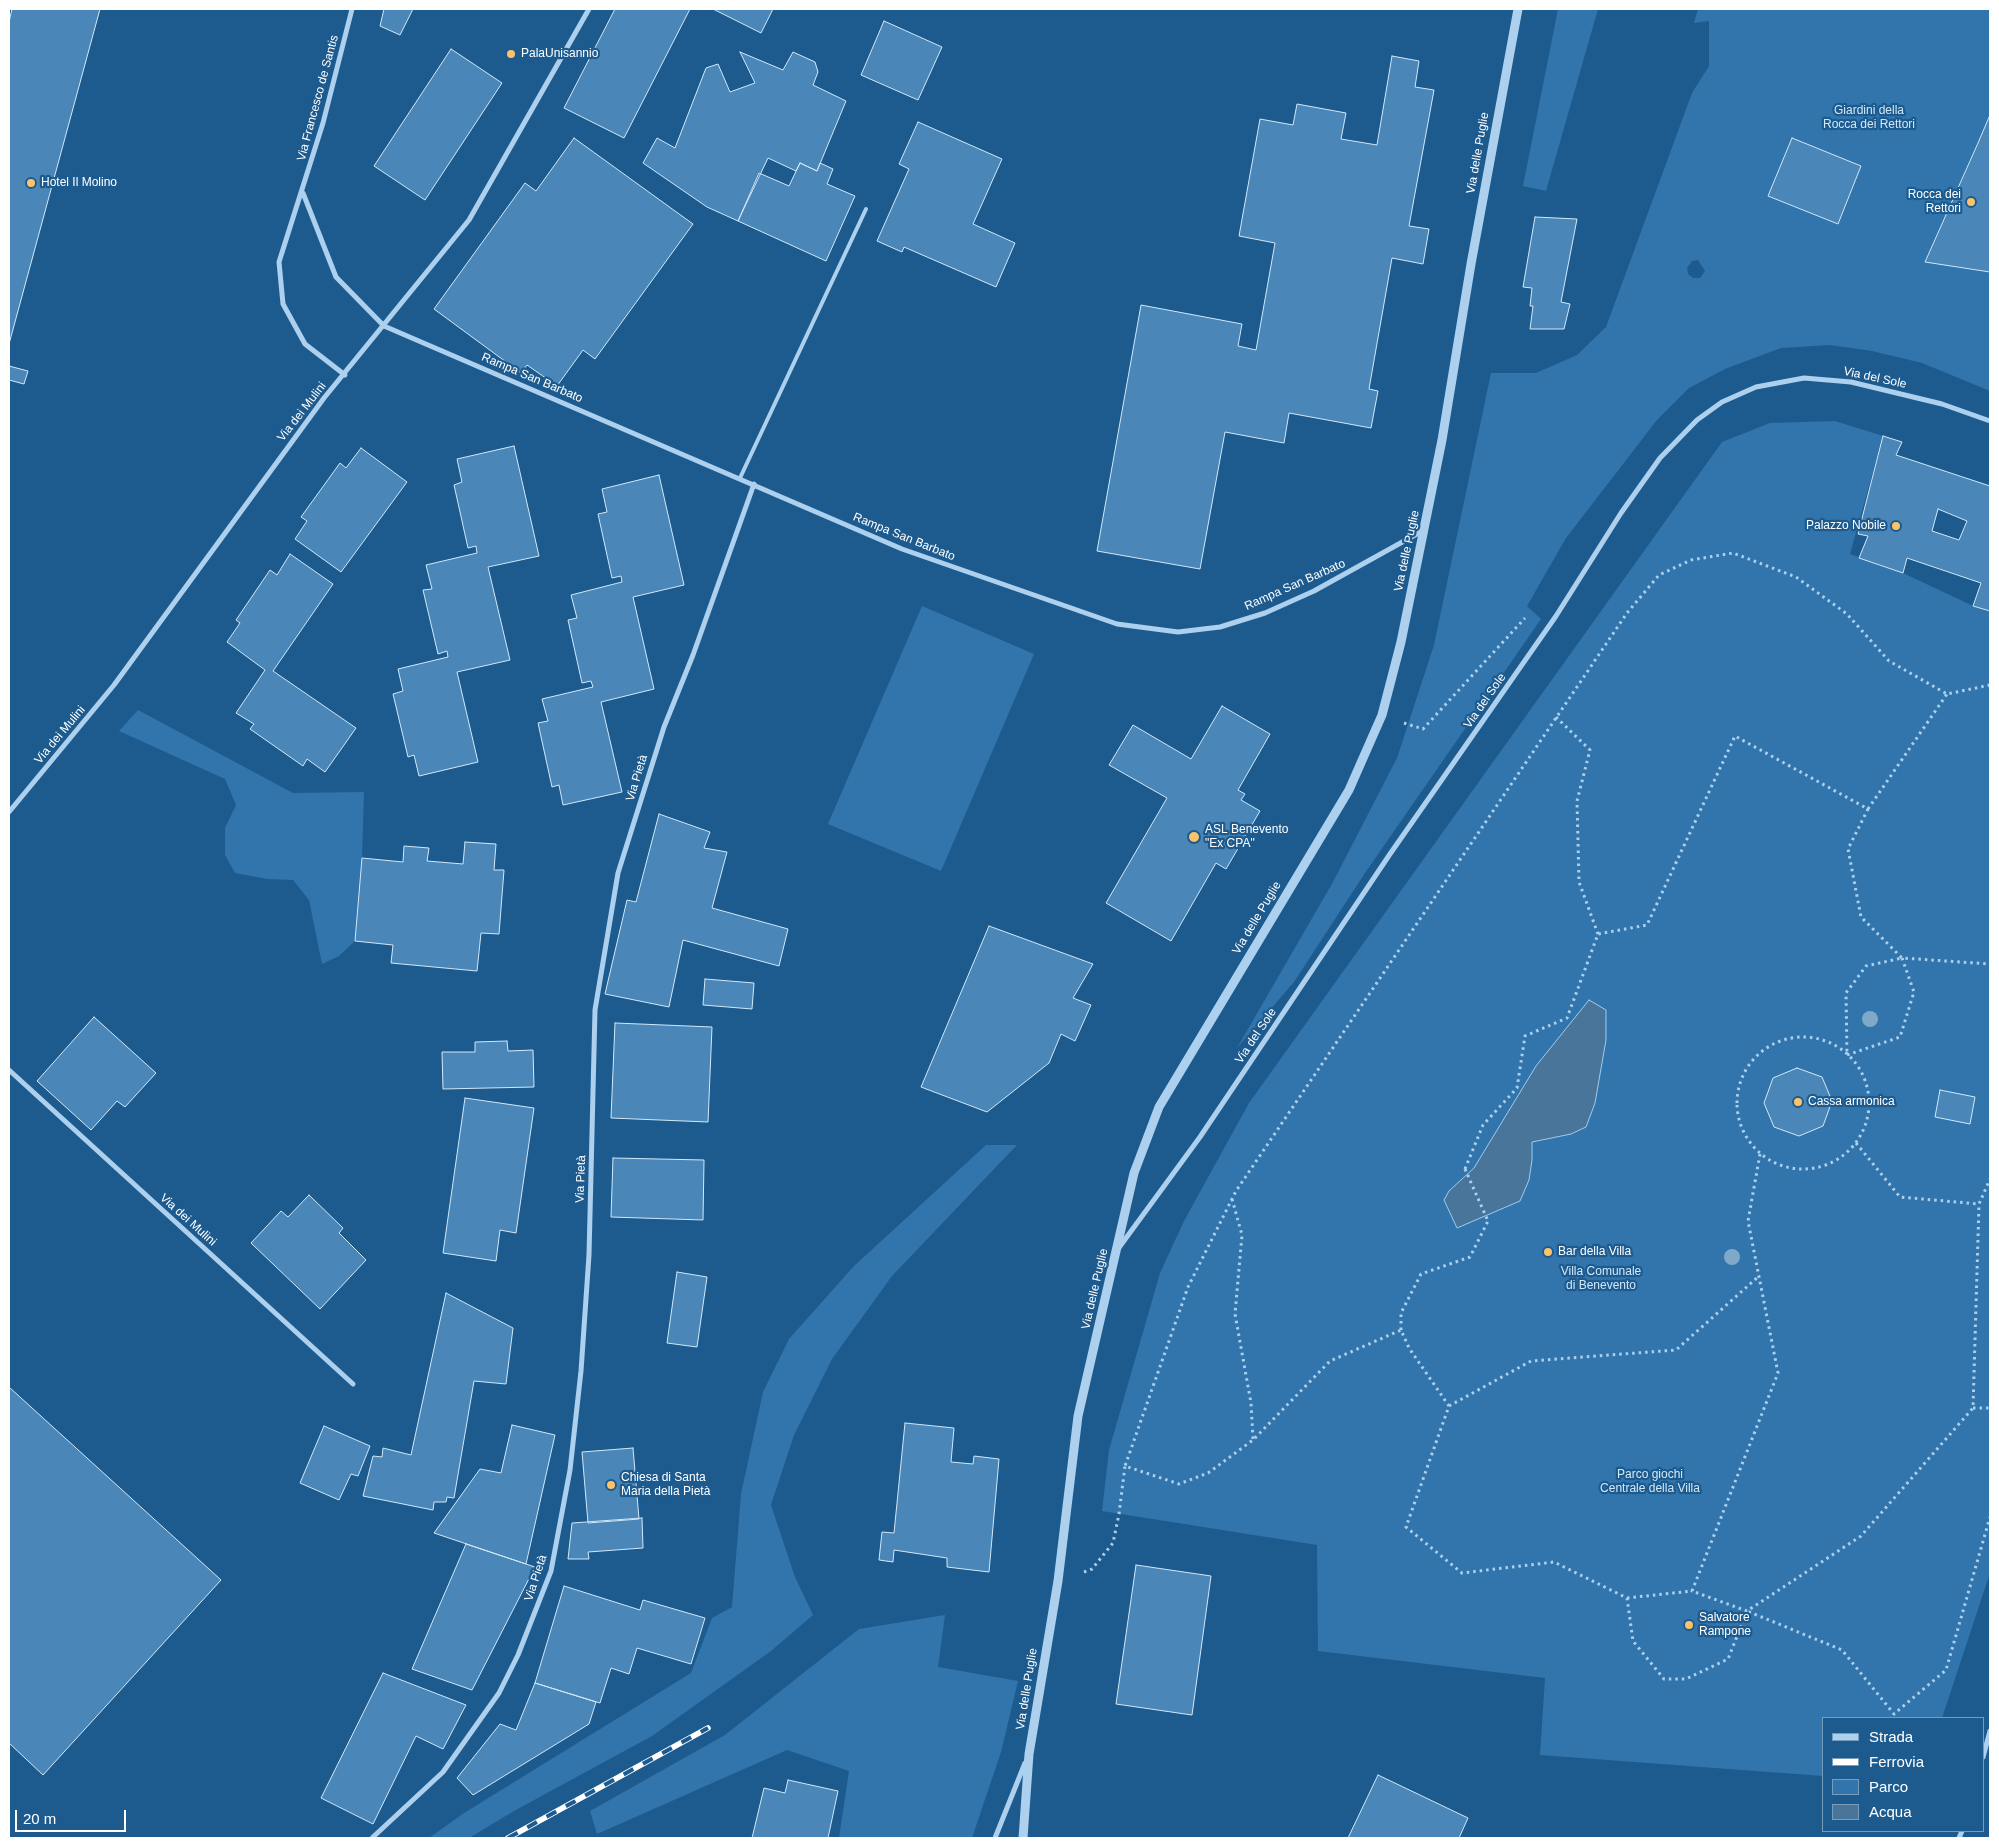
<!DOCTYPE html>
<html>
<head>
<meta charset="utf-8">
<style>
  body { margin:0 }
  #map { position:relative; width:1999px; height:1847px; overflow:hidden; background:#1d5b8f; font-family:Arial,sans-serif }
  canvas { display:block }
  .frame { position:absolute; inset:0; border:10px solid #fff; pointer-events:none }
  .legend { position:absolute; left:1822px; top:1717px; width:162px; height:115px; box-sizing:border-box; background:#1d5b8f; border:1px solid #779dbc; margin:0; padding:6px 9px; list-style:none; font-size:15px; color:#fff }
  .legend li { display:flex; align-items:center; gap:10px; height:25px }
  .legend b { width:25px; border:1px solid #779dbc }
  .scale { position:absolute; left:15px; top:1810px; width:111px; height:22px; box-sizing:border-box; border:2px solid #fff; border-top:0; padding-left:6px; font-size:15px; line-height:18px; white-space:nowrap; color:#fff; -webkit-text-stroke:4px #1d5b8f; paint-order:stroke }
</style>
</head>
<body>
<div id="map">
<canvas width="1999" height="1847"></canvas>
<div class="frame"></div>
<ul class="legend">
<li><b style="height:6px;background:#acd0ed"></b>Strada</li>
<li><b style="height:6px;background:#fff"></b>Ferrovia</li>
<li><b style="height:14px;background:#3175ac"></b>Parco</li>
<li><b style="height:14px;background:#4a759a"></b>Acqua</li>
</ul>
<div class="scale">20 m</div>
</div>
<script>
const c = document.querySelector('canvas').getContext('2d');
c.lineJoin = 'round';
function paint(path, color) { c.fillStyle = color; c.fill(path, 'evenodd'); }
const toPath = rows => new Path2D(rows.map(r => 'M' + r).join(''));
function strokePath(path, color, width, dash) { c.strokeStyle = color; c.lineWidth = width; c.lineCap = dash ? 'butt' : 'round'; c.setLineDash(dash || []); c.stroke(path); }
function write(font, color, halo, rows, align = 'center') {
  c.font = font + ' Arial,sans-serif'; c.lineWidth = 4.5; c.setLineDash([]); c.textBaseline = 'middle'; c.strokeStyle = halo; c.fillStyle = color; for (const [text, x, y, turn = 0] of rows) {
    c.save(); c.translate(x, y); c.rotate((+turn || 0) * Math.PI / 180); c.textAlign = isNaN(turn) ? turn : align; if (halo) c.strokeText(text, 0, 0); c.fillText(text, 0, 0); c.restore();
  }
}
paint(toPath([
  [1558,9,1598,9,1546,191,1523,186],
  [1698,9,1988,9,1990,13,1990,115,1925,261,1990,272,1990,391,1922,363,1872,351,1830,345,1781,348,1725,369,1689,388,1657,420,1566,538,1527,606,1541,619,1365,873,1294,982,1237,1048,1333,882,1397,758,1434,645,1491,373,1536,373,1577,355,1606,327,1692,93,1709,66,1709,21,1694,23],
  [1698,260,1705,271,1700,278,1693,278,1688,274,1687,268,1692,261],
  [1835,421,1883,436,1850,554,1903,573,1973,606,1990,611,1990,1573,1942,1718,1823,1718,1823,1776,1540,1755,1545,1678,1318,1651,1317,1545,1102,1511,1109,1450,1160,1273,1184,1221,1249,1103,1722,442,1770,423],
  [922,606,1034,654,941,871,828,824],
  [138,710,293,793,364,792,362,858,355,941,339,956,322,964,309,900,293,880,267,879,235,873,225,855,225,828,236,805,225,779,119,731],
  [986,1145,1017,1145,892,1276,832,1359,794,1435,771,1505,795,1577,813,1615,771,1651,652,1736,514,1811,469,1838,429,1838,464,1813,691,1673,712,1618,732,1607,741,1494,763,1392,789,1339,854,1266],
  [945,1615,938,1667,1018,1681,1001,1752,972,1838,839,1838,849,1771,787,1750,597,1834,590,1811,725,1735,859,1629]
]), '#3175ac');
const water = toPath([
  [1589,1000,1606,1010,1606,1040,1595,1103,1586,1127,1571,1134,1532,1142,1532,1160,1529,1180,1520,1201,1457,1228,1444,1200,1449,1191,1474,1168,1536,1066,1589,1000]
]);
paint(water, '#4a759a');
strokePath(water, '#9fccef', 1);
const building = toPath([
  [12,9,100,9,9,344,9,22,12,9],
  [384,9,413,9,400,35,380,26,384,9],
  [615,9,690,9,624,138,564,108,615,9],
  [713,9,773,9,761,33,713,9],
  [884,21,942,47,918,100,861,75,884,21],
  [451,49,502,83,425,200,374,166,451,49],
  [740,52,783,70,793,52,815,62,818,72,813,85,846,101,817,171,800,163,796,171,768,158,738,221,707,207,643,163,657,138,675,148,706,68,718,64,730,92,755,83,740,52],
  [1392,56,1419,61,1415,87,1434,90,1409,226,1429,229,1423,264,1392,258,1369,389,1378,391,1371,428,1289,413,1284,443,1225,432,1200,569,1097,551,1141,305,1242,324,1238,346,1256,350,1275,243,1239,236,1260,119,1293,125,1297,104,1346,113,1341,139,1377,145,1392,56],
  [1990,115,1990,272,1925,262,1978,143,1990,115],
  [918,122,1002,159,973,224,1015,243,996,287,904,247,902,252,877,241,909,169,899,164,918,122],
  [574,138,693,224,595,359,583,350,557,386,527,365,521,373,434,309,525,183,536,191,574,138],
  [1792,138,1861,166,1838,224,1768,196,1792,138],
  [800,163,817,171,820,163,833,169,827,184,855,196,826,261,738,221,759,173,789,186,800,163],
  [1535,217,1577,219,1561,302,1570,304,1564,329,1530,329,1533,306,1530,306,1532,288,1523,287,1535,217],
  [9,366,28,371,24,384,9,380,9,366],
  [1883,436,1902,442,1896,455,1990,486,1990,611,1973,606,1981,583,1907,558,1903,573,1859,558,1868,536,1858,534,1883,436],
  [1938,509,1967,521,1959,540,1932,531,1938,509],
  [514,446,539,556,488,567,510,660,457,672,478,762,419,776,414,755,408,757,393,694,403,691,398,669,448,657,447,651,438,654,423,590,432,589,426,565,477,553,476,546,468,548,454,485,462,482,457,459,514,446],
  [361,448,407,482,341,572,295,539,307,521,301,517,340,463,346,468,361,448],
  [659,475,684,585,633,597,654,689,601,702,622,792,563,805,559,785,552,787,538,723,548,721,542,699,593,687,591,681,582,683,568,620,577,618,571,595,622,582,621,576,612,578,598,514,607,512,602,489,659,475],
  [290,554,333,584,273,671,356,728,325,772,307,759,303,766,250,729,254,724,236,713,265,670,227,642,240,623,236,620,270,570,277,575,290,554],
  [1222,706,1270,734,1238,790,1245,794,1241,800,1260,811,1226,869,1216,863,1171,941,1106,903,1167,798,1109,765,1133,725,1191,759,1222,706],
  [659,814,710,832,704,848,727,852,712,908,788,929,779,966,683,940,669,1007,605,994,627,900,636,902,659,814],
  [465,842,496,844,494,870,504,870,499,934,481,933,477,971,391,963,393,945,355,941,362,858,403,862,404,846,429,848,427,861,463,864,465,842],
  [989,926,1093,964,1073,998,1091,1005,1075,1041,1061,1034,1049,1063,987,1112,921,1087,989,926],
  [705,979,754,983,752,1009,703,1005,705,979],
  [94,1017,156,1073,125,1107,117,1101,91,1130,37,1081,94,1017],
  [615,1023,712,1027,708,1122,611,1118,615,1023],
  [507,1041,508,1051,533,1050,534,1087,443,1089,442,1052,475,1052,475,1042,507,1041],
  [1797,1068,1822,1077,1832,1101,1823,1126,1799,1136,1774,1127,1764,1103,1773,1078,1797,1068],
  [1940,1090,1975,1097,1970,1124,1935,1117,1940,1090],
  [465,1098,534,1108,516,1233,500,1230,496,1261,443,1253,465,1098],
  [613,1158,704,1160,703,1220,611,1217,613,1158],
  [309,1195,343,1228,339,1233,366,1260,320,1309,251,1243,281,1211,288,1217,309,1195],
  [677,1272,707,1277,697,1347,667,1343,677,1272],
  [446,1293,513,1328,506,1384,474,1381,454,1498,447,1497,446,1502,434,1502,433,1510,363,1496,373,1456,382,1457,383,1448,411,1455,446,1293],
  [9,1387,221,1580,43,1775,9,1743,9,1387],
  [905,1423,954,1428,951,1462,973,1464,974,1456,999,1459,989,1572,947,1567,947,1558,894,1550,893,1562,879,1560,882,1532,894,1533,905,1423],
  [512,1425,555,1435,526,1564,434,1533,480,1469,501,1473,512,1425],
  [324,1426,370,1446,358,1476,351,1474,339,1500,300,1483,324,1426],
  [633,1448,639,1519,588,1523,582,1452,633,1448],
  [642,1518,643,1548,588,1552,589,1559,568,1559,572,1523,642,1518],
  [466,1544,535,1567,472,1690,412,1669,466,1544],
  [1136,1565,1211,1576,1192,1715,1116,1704,1136,1565],
  [564,1586,640,1610,643,1600,705,1618,691,1664,637,1648,629,1674,611,1668,600,1703,535,1683,564,1586],
  [383,1673,466,1705,443,1749,416,1736,373,1824,321,1798,383,1673],
  [535,1683,596,1702,589,1724,473,1795,457,1778,500,1724,516,1730,535,1683],
  [1378,1775,1468,1818,1459,1838,1348,1838,1378,1775],
  [788,1780,838,1791,828,1838,752,1838,764,1788,785,1793,788,1780]
]);
paint(building, '#4a87b8');
strokePath(building, '#d1e8f9', 1);
strokePath(toPath([
  [1990,685,1947,694,1889,661,1847,614,1796,577,1733,553,1691,560,1659,575,1627,613,1236,1191,1188,1287,1125,1466,1179,1484,1208,1473,1253,1440,1330,1361,1401,1330,1409,1348,1449,1406,1406,1527,1462,1573,1554,1562,1627,1598,1633,1641,1664,1679,1686,1679,1728,1659,1747,1611,1842,1650,1894,1714,1946,1670,1990,1517],
  [1556,717,1590,750,1577,801,1579,882,1598,934],
  [1404,723,1423,729,1525,618],
  [1868,809,1947,694],
  [1902,958,1914,992,1900,1037,1847,1055,1846,993,1866,966,1902,958],
  '1737 1103a66 66 0 1 1 132 0a66 66 0 1 1-132 0Z',
  [1856,1143,1900,1197,1979,1204,1990,1179],
  [1760,1154,1748,1221,1778,1373,1692,1591,1747,1611,1861,1536,1973,1408,1979,1204],
  [1465,1169,1483,1125,1517,1088,1525,1036,1567,1018,1598,934,1647,925,1735,736,1868,809,1848,849,1861,917,1902,958,1990,964],
  [1232,1199,1242,1235,1235,1314,1251,1403,1253,1439],
  [1401,1330,1401,1313,1421,1274,1470,1257,1488,1221],
  [1449,1406,1531,1361,1676,1350,1759,1276],
  [1973,1408,1990,1408],
  [1084,1572,1092,1569,1113,1543,1119,1514,1125,1466],
  [1627,1598,1692,1591]
]), '#acd0ed', 3, [2.5, 4]);
strokePath(toPath([
  [740,478,866,209]
]), '#acd0ed', 4);
strokePath(toPath([
  [303,193,336,277,384,326,902,549,1117,624,1178,632,1220,627,1265,613,1314,591,1424,530],
  [345,375,305,344,283,304,279,262,323,123,352,9],
  [9,812,114,685,324,398,469,220,589,9],
  [9,1070,353,1384],
  [1118,1249,1200,1137,1390,854,1556,616,1621,513,1660,458,1697,420,1722,402,1756,387,1804,378,1851,382,1942,404,1990,421],
  [1983,1757,1990,1731],
  [372,1838,443,1772,499,1693,518,1655,551,1571,570,1470,581,1371,589,1255,595,1010,618,873,664,727,693,655,754,484],
  [995,1838,1025,1763],
  [1959,1838,1962,1831]
]), '#acd0ed', 5);
strokePath(toPath([
  [1023,1838,1029,1754,1058,1581,1078,1416,1134,1173,1159,1107,1349,790,1382,715,1401,642,1442,440,1471,264,1518,9]
]), '#acd0ed', 9);
const rail = toPath([
  [508,1838,708,1728]
]);
strokePath(rail, '#fff', 5.5);
strokePath(rail, '#1d5b8f', 4, [11]);
strokePath(toPath([
  [1465,1169,1488,1221]
]), '#acd0ed', 3, [2.5, 4]);
c.fillStyle = '#80a9c9';
for (const [x, y] of [
  [1870,1019],
  [1732,1257]
]) { c.beginPath(); c.arc(x, y, 8, 0, 2 * Math.PI); c.fill(); }
for (const [x, y, r, color] of [
  [511,54,5,"#fcc36a"],
  [31,183,5,"#fcc36a"],
  [1971,202,5,"#fcc36a"],
  [1896,526,5,"#fcc36a"],
  [1194,837,6,"#fcc36a"],
  [1798,1102,5,"#fcc36a"],
  [1548,1252,5,"#fcc36a"],
  [611,1485,5,"#fcc36a"],
  [1689,1625,5,"#fcc36a"]
]) { const dot = new Path2D(); dot.arc(x, y, r, 0, 2 * Math.PI); c.fillStyle = color; c.fill(dot); strokePath(dot, '#1d5b8f', 2); }
write('12px', '#fff', '#1d5b8f', [
  ["PalaUnisannio",521,54],
  ["Hotel Il Molino",41,183],
  ["Rocca dei",1961,195,"right"],
  ["Rettori",1961,209,"right"],
  ["Palazzo Nobile",1886,526,"right"],
  ["ASL Benevento",1205,830],
  ["\"Ex CPA\"",1205,844],
  ["Cassa armonica",1808,1102],
  ["Bar della Villa",1558,1252],
  ["Chiesa di Santa",621,1478],
  ["Maria della Pietà",621,1492],
  ["Salvatore",1699,1618],
  ["Rampone",1699,1632]
], 'left');
write('12px', '#fff', '#1d5b8f', [
  ["Via Francesco de Santis",318,98,-75],
  ["Via delle Puglie",1478,153,-80],
  ["Rampa San Barbato",532,378,23],
  ["Via del Sole",1875,378,12],
  ["Via dei Mulini",302,412,-52],
  ["Rampa San Barbato",904,537,22],
  ["Via delle Puglie",1407,551,-78],
  ["Rampa San Barbato",1295,585,-24],
  ["Via del Sole",1485,701,-55],
  ["Via dei Mulini",60,735,-50],
  ["Via Pietà",637,778,-73],
  ["Via delle Puglie",1257,918,-59],
  ["Via del Sole",1256,1036,-56],
  ["Via Pietà",581,1179,-88],
  ["Via dei Mulini",188,1220,42],
  ["Via delle Puglie",1095,1289,-77],
  ["Via Pietà",536,1578,-72],
  ["Via delle Puglie",1027,1689,-81]
]);
write('12px', '#d1e8f9', '#1d5b8f', [
  ["Giardini della",1869,111],
  ["Rocca dei Rettori",1869,125],
  ["Villa Comunale",1601,1272],
  ["di Benevento",1601,1286],
  ["Parco giochi",1650,1475],
  ["Centrale della Villa",1650,1489]
]);
</script>
</body>
</html>
